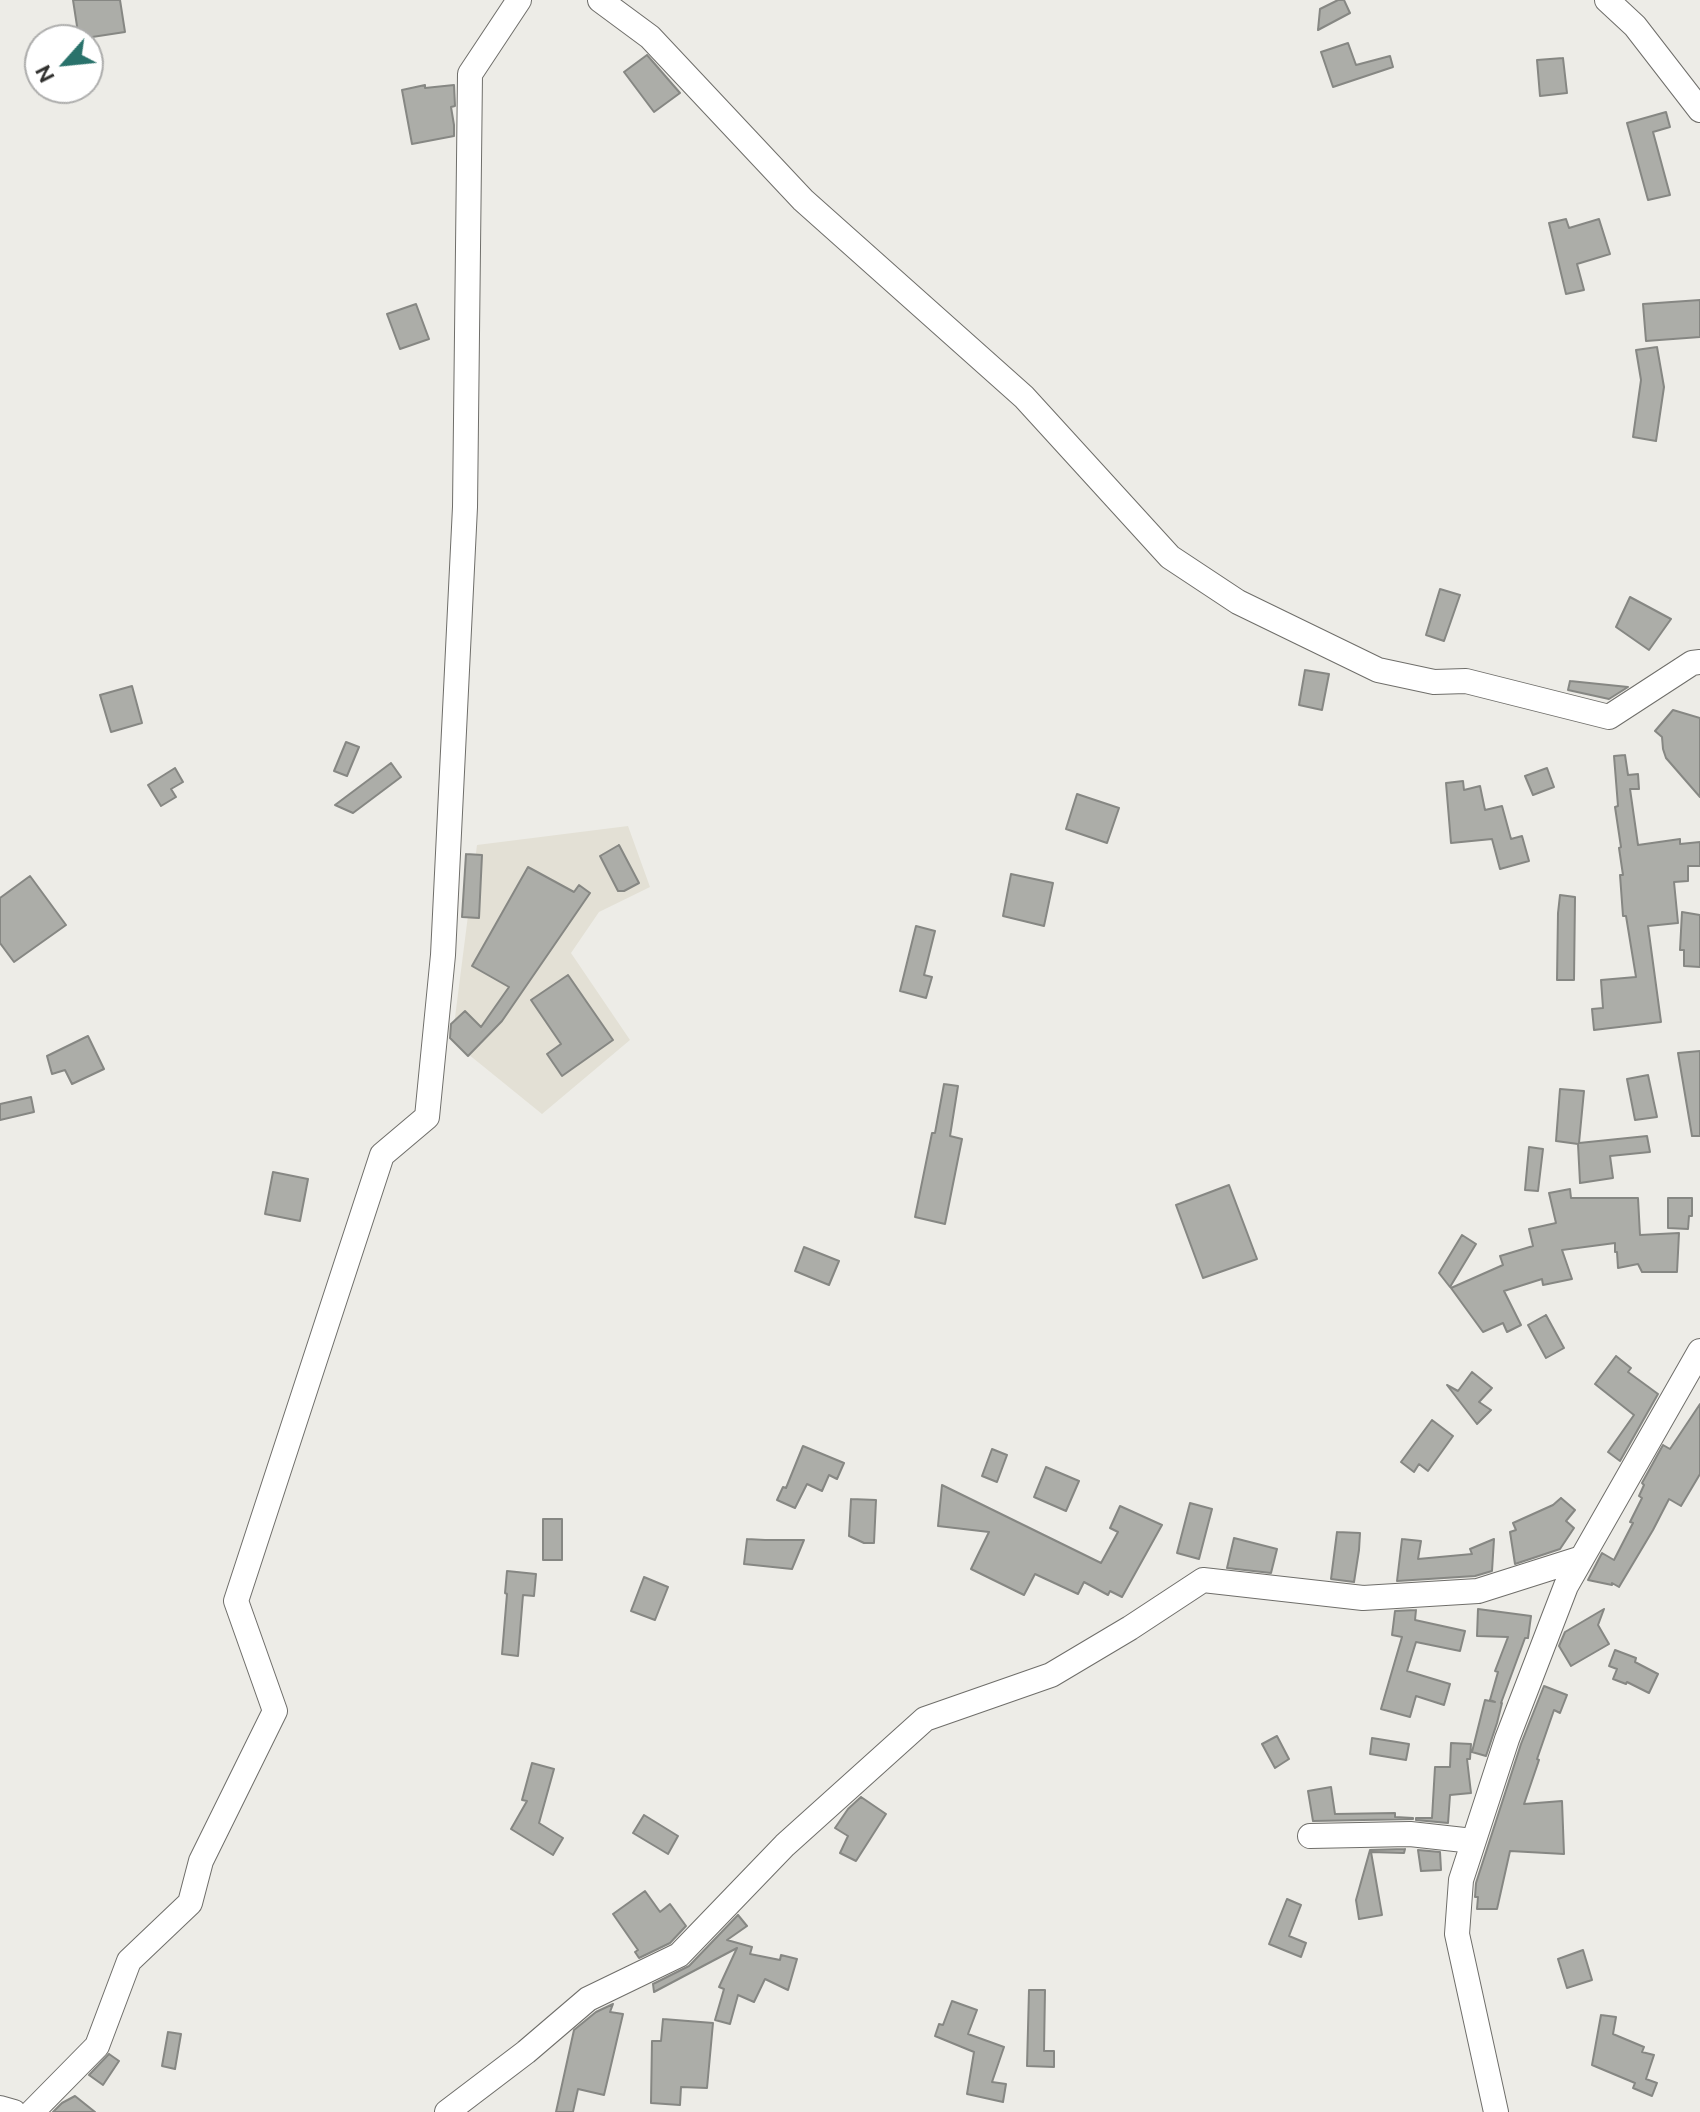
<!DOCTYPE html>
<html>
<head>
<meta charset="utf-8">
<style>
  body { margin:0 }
  #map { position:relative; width:1700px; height:2112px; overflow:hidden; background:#edece7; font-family:Ubuntu,sans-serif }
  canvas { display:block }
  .north { position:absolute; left:24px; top:24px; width:80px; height:80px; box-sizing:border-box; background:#fff; border:2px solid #adadac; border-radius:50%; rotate:243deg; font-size:22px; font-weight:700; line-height:32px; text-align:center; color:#31312f }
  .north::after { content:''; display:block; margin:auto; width:28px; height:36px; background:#29726b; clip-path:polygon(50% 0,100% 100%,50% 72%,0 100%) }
</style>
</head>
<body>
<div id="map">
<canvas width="1700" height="2112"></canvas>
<div class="north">N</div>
</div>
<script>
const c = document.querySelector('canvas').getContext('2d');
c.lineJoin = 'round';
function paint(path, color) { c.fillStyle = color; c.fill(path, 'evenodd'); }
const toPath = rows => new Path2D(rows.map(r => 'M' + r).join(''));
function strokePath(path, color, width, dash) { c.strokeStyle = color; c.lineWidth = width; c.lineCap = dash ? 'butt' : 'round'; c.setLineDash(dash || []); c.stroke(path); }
paint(toPath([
  [628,826,650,887,599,912,571,953,630,1040,542,1114,452,1041,477,845]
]), '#e3e0d5');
const building = toPath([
  [73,0,120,0,125,32,79,39,73,0],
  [1338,0,1344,0,1350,13,1318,30,1320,9,1338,0],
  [1348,43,1356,65,1390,56,1393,67,1333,87,1321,52,1348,43],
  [647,55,680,93,654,112,624,72,647,55],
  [1563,58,1567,93,1540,96,1537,60,1563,58],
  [425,85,425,88,454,85,455,106,451,107,454,125,454,136,412,144,402,90,425,85],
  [1666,112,1670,127,1653,132,1670,195,1648,200,1627,123,1666,112],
  [1566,219,1569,228,1599,219,1610,254,1577,264,1584,290,1566,294,1549,223,1566,219],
  [1700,300,1700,337,1646,341,1643,304,1700,300],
  [416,304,429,339,400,349,387,314,416,304],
  [1657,347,1664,387,1656,441,1633,437,1641,380,1636,350,1657,347],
  [1440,589,1460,595,1444,641,1426,635,1440,589],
  [1630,597,1671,619,1649,650,1616,627,1630,597],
  [1305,670,1329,674,1322,710,1299,705,1305,670],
  [1570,681,1628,687,1609,699,1568,690,1570,681],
  [132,686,142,723,111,732,100,695,132,686],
  [1673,710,1700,718,1700,797,1666,758,1663,749,1662,737,1655,731,1673,710],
  [346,742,359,747,347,776,334,771,346,742],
  [1625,755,1628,775,1638,774,1639,789,1630,789,1638,845,1680,839,1680,844,1700,842,1700,866,1688,866,1688,881,1674,882,1678,923,1648,926,1661,1022,1594,1030,1592,1009,1603,1008,1601,980,1636,977,1626,916,1623,916,1620,875,1623,875,1619,848,1621,847,1615,807,1618,806,1614,756,1625,755],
  [391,763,401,777,353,813,335,805,391,763],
  [175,768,183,782,171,789,176,797,161,806,148,785,175,768],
  [1547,768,1554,787,1533,795,1525,776,1547,768],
  [1463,781,1464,790,1480,786,1485,810,1502,806,1511,839,1522,836,1529,861,1500,869,1492,839,1451,843,1446,783,1463,781],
  [1077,794,1119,808,1107,843,1066,829,1077,794],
  [619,845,639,883,624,891,618,891,600,856,619,845],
  [466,854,482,855,479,918,462,917,466,854],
  [528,867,574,892,579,885,590,893,502,1021,468,1056,450,1038,451,1024,465,1011,481,1027,509,987,472,966,528,867],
  [1011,874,1053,883,1044,926,1003,916,1011,874],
  [30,876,66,925,14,962,0,943,0,898,30,876],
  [1560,895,1575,897,1574,980,1557,980,1558,913,1560,895],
  [1682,912,1700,915,1700,967,1684,966,1684,950,1680,950,1682,912],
  [916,926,935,931,924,975,932,977,926,998,900,991,916,926],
  [568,975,613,1040,562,1076,547,1054,561,1044,531,1000,568,975],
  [88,1036,104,1069,72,1084,65,1070,52,1074,47,1056,88,1036],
  [1700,1051,1700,1136,1692,1136,1678,1053,1700,1051],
  [1648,1075,1657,1117,1635,1120,1627,1079,1648,1075],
  [944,1084,958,1086,950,1136,962,1139,945,1224,915,1217,932,1133,935,1133,944,1084],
  [1560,1089,1584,1091,1579,1143,1647,1136,1650,1152,1610,1156,1613,1178,1580,1183,1578,1144,1556,1141,1560,1089],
  [31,1097,34,1112,0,1120,0,1104,31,1097],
  [1529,1147,1543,1149,1538,1191,1525,1190,1529,1147],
  [273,1172,308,1179,300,1221,265,1214,273,1172],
  [1229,1185,1257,1259,1203,1278,1176,1205,1229,1185],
  [1570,1189,1571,1198,1638,1198,1640,1235,1679,1233,1677,1272,1642,1272,1638,1264,1618,1268,1617,1252,1615,1252,1615,1243,1562,1250,1572,1279,1543,1285,1542,1279,1504,1291,1521,1325,1507,1332,1503,1323,1483,1332,1451,1288,1503,1265,1500,1256,1533,1246,1529,1229,1556,1223,1549,1193,1570,1189],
  [1668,1198,1692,1198,1692,1216,1689,1216,1688,1229,1668,1228,1668,1198],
  [1462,1235,1476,1244,1450,1287,1439,1273,1462,1235],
  [804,1247,839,1261,829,1285,795,1271,804,1247],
  [1546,1315,1564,1348,1546,1358,1528,1325,1546,1315],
  [1616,1356,1631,1368,1628,1372,1658,1394,1620,1461,1608,1452,1634,1415,1595,1384,1616,1356],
  [1472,1372,1492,1388,1479,1402,1491,1410,1477,1424,1447,1385,1458,1391,1472,1372],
  [1700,1404,1700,1474,1681,1506,1669,1499,1653,1530,1619,1587,1612,1583,1612,1585,1588,1580,1602,1553,1614,1560,1633,1523,1630,1522,1642,1498,1639,1496,1644,1485,1642,1483,1663,1445,1670,1449,1700,1404],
  [1432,1420,1453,1436,1428,1471,1419,1464,1414,1472,1401,1462,1432,1420],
  [803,1446,844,1463,837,1479,829,1475,822,1491,807,1484,795,1508,777,1500,783,1487,786,1488,803,1446],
  [992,1449,1007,1455,997,1482,982,1476,992,1449],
  [1046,1467,1079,1481,1066,1511,1034,1497,1046,1467],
  [942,1485,1101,1563,1118,1532,1110,1528,1120,1506,1162,1525,1122,1597,1110,1591,1108,1595,1084,1582,1078,1594,1035,1574,1024,1595,971,1569,989,1532,938,1526,942,1485],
  [1561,1498,1575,1510,1566,1521,1574,1528,1560,1549,1515,1564,1510,1532,1516,1530,1513,1523,1553,1505,1561,1498],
  [851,1499,876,1500,874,1543,864,1543,849,1536,851,1499],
  [1190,1503,1212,1509,1199,1559,1177,1553,1190,1503],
  [543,1519,562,1519,562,1560,543,1560,543,1519],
  [1337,1532,1360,1533,1359,1550,1354,1582,1331,1579,1337,1532],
  [1234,1538,1277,1549,1271,1573,1227,1568,1234,1538],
  [747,1539,765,1540,804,1540,792,1569,744,1564,747,1539],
  [1402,1539,1421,1541,1418,1559,1472,1554,1470,1549,1494,1539,1492,1571,1475,1576,1397,1581,1402,1539],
  [507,1571,536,1574,534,1596,523,1595,518,1656,502,1654,507,1594,505,1593,507,1571],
  [644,1577,668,1587,655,1620,631,1611,644,1577],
  [1478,1609,1531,1616,1528,1638,1525,1638,1501,1703,1502,1703,1497,1723,1486,1756,1472,1752,1485,1700,1495,1702,1490,1700,1498,1672,1495,1671,1508,1637,1477,1636,1478,1609],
  [1604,1609,1598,1625,1609,1644,1571,1666,1559,1646,1565,1632,1604,1609],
  [1416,1610,1415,1620,1465,1631,1460,1651,1416,1642,1407,1671,1450,1684,1444,1705,1416,1696,1410,1717,1381,1709,1402,1637,1392,1635,1395,1611,1416,1610],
  [1615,1650,1636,1658,1635,1662,1658,1674,1649,1693,1627,1682,1626,1684,1613,1679,1617,1669,1609,1666,1615,1650],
  [1544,1686,1567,1695,1560,1713,1554,1710,1537,1759,1539,1760,1524,1804,1562,1801,1564,1854,1510,1851,1497,1909,1477,1909,1478,1897,1475,1897,1476,1883,1521,1744,1544,1686],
  [1277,1736,1289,1759,1275,1768,1262,1744,1277,1736],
  [1372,1738,1409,1744,1406,1760,1370,1754,1372,1738],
  [1451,1743,1471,1744,1470,1759,1467,1759,1471,1793,1450,1795,1448,1823,1416,1820,1416,1818,1432,1818,1435,1767,1450,1767,1451,1743],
  [532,1763,554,1769,539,1823,563,1838,553,1855,511,1829,527,1801,522,1800,532,1763],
  [1331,1787,1335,1814,1395,1813,1395,1817,1413,1818,1413,1819,1313,1821,1308,1791,1331,1787],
  [861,1797,886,1814,856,1861,840,1853,848,1836,835,1828,848,1809,861,1797],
  [644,1815,678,1836,668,1854,633,1833,644,1815],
  [1405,1849,1404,1853,1371,1852,1382,1915,1359,1919,1356,1900,1370,1850,1405,1849],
  [1418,1850,1440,1852,1441,1870,1421,1871,1418,1850],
  [645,1891,660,1912,670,1904,686,1926,670,1943,639,1958,635,1952,638,1950,613,1914,645,1891],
  [1287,1899,1301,1905,1289,1936,1306,1943,1301,1957,1269,1944,1287,1899],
  [738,1915,747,1926,727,1940,752,1947,750,1954,780,1960,781,1955,797,1959,788,1990,765,1979,754,2002,738,1995,730,2024,715,2020,724,1989,719,1987,737,1948,654,1992,653,1984,689,1966,738,1915],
  [1583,1950,1592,1980,1567,1988,1558,1959,1583,1950],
  [1029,1990,1045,1990,1044,2051,1054,2051,1054,2067,1027,2066,1029,1990],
  [952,2001,977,2010,968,2034,1004,2047,992,2082,1006,2084,1003,2102,967,2094,974,2052,935,2036,939,2024,943,2025,952,2001],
  [613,2004,610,2012,623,2014,604,2095,578,2089,573,2112,556,2112,574,2030,596,2012,613,2004],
  [1601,2015,1616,2017,1613,2034,1644,2047,1642,2052,1654,2055,1646,2079,1657,2083,1652,2096,1633,2088,1635,2083,1592,2065,1601,2015],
  [663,2019,713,2023,707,2088,681,2087,680,2105,651,2103,652,2041,661,2041,663,2019],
  [168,2032,181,2034,175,2069,162,2066,168,2032],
  [109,2054,119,2061,103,2085,89,2075,109,2054],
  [75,2096,95,2112,53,2112,62,2103,75,2096]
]);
paint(building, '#acada8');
strokePath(building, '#868783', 2);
const minor = toPath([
  [600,0,650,37,803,200,1024,397,1170,557,1238,602,1378,670,1434,682,1466,681,1609,717,1692,663,1700,662],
  [1607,0,1635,26,1700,110],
  [1310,1836,1410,1834,1473,1841],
  [0,2108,14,2112],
  [32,2112,97,2046,129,1961,190,1903,201,1861,275,1711,236,1601,382,1155,427,1117,443,955,465,507,470,74,519,0],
  [447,2112,526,2052,588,1999,679,1955,785,1845,925,1719,1051,1675,1130,1628,1203,1580,1363,1598,1478,1591,1582,1558],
  [1496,2112,1457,1934,1461,1880,1507,1739,1566,1586,1700,1351]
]);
strokePath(minor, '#6f6e6a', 26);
strokePath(minor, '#fff', 24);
</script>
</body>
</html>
